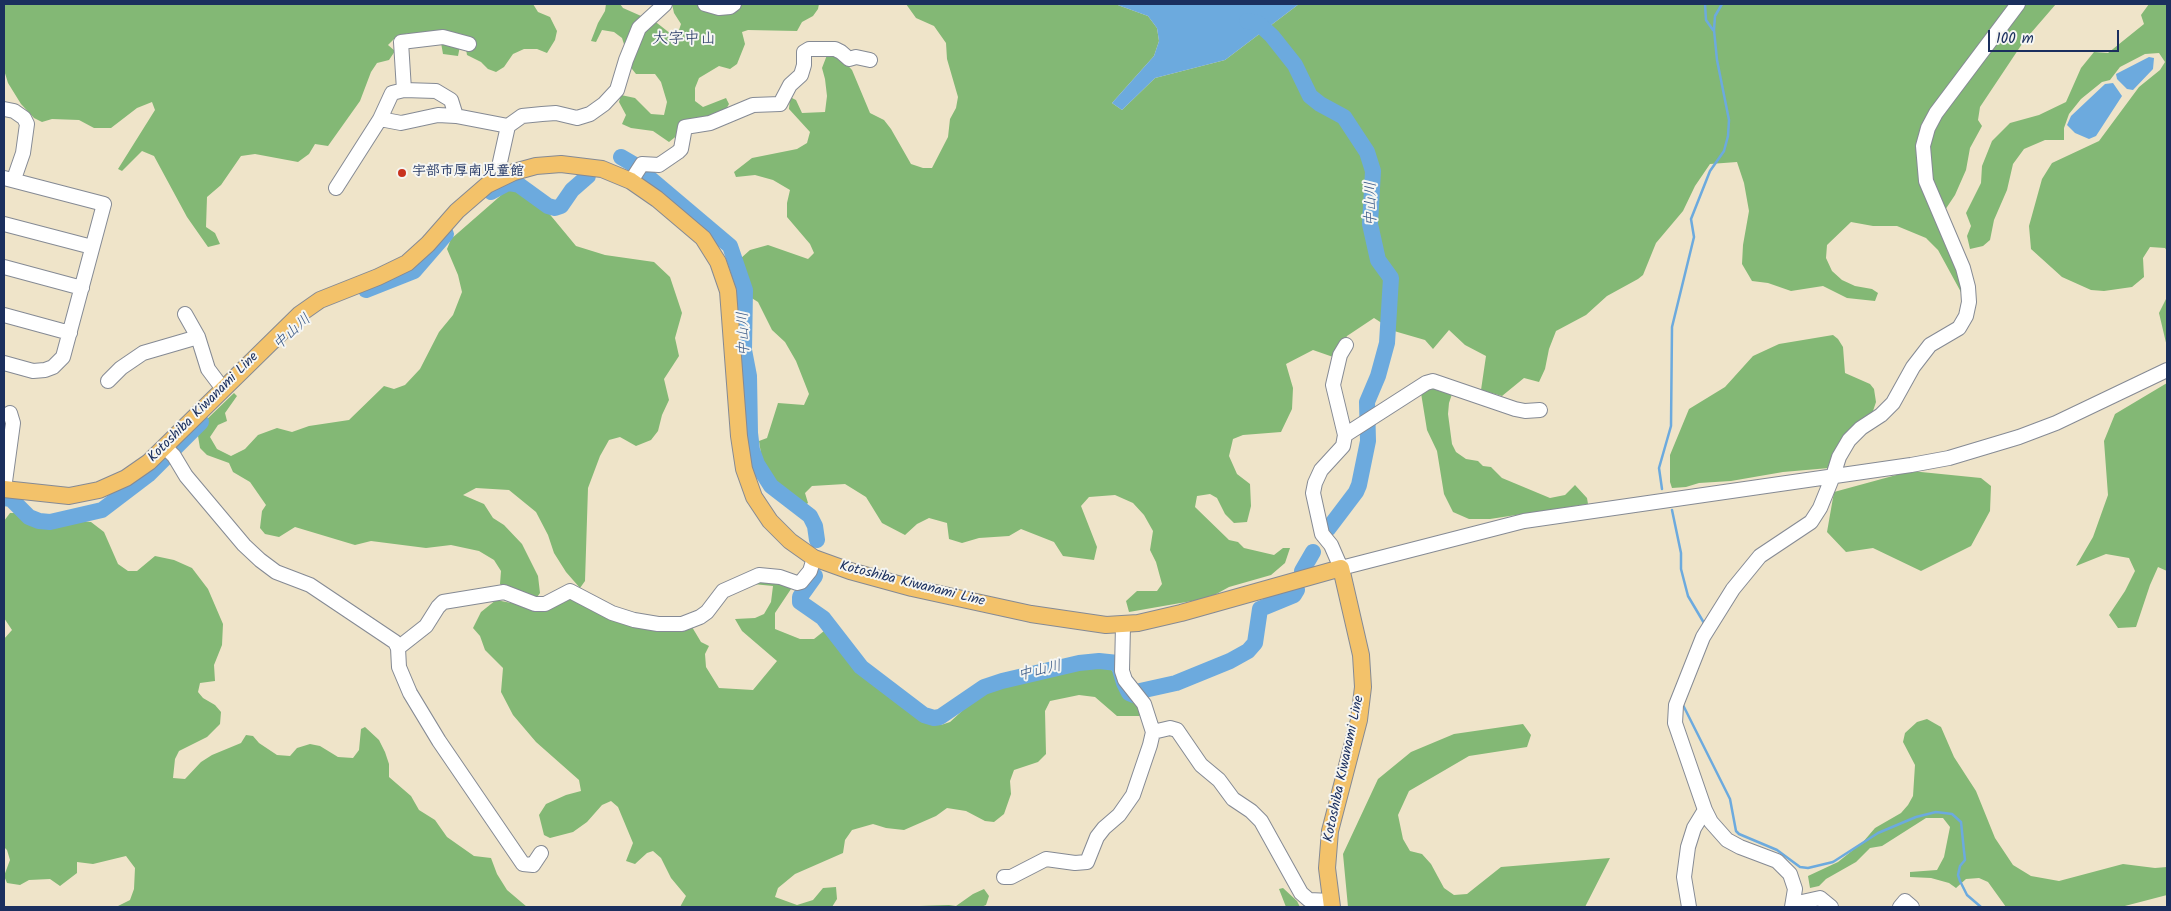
<!DOCTYPE html>
<html>
<head>
<meta charset="utf-8">
<style>
  body { margin:0 }
  #map { position:relative; width:2171px; height:911px; overflow:hidden; background:#efe4c9; font-family:Kalam,sans-serif }
  canvas { display:block }
  .frame { position:absolute; inset:0; border:5px solid #1b2f5e; pointer-events:none }
  .scale { position:absolute; left:1988px; top:30px; width:131px; height:22px; box-sizing:border-box; border:2px solid #1b2f5e; border-top:0; padding-left:6px; font-size:15px; line-height:18px; white-space:nowrap; color:#1b2f5e; -webkit-text-stroke:4px #f6f6f2; paint-order:stroke }
</style>
</head>
<body>
<div id="map">
<canvas width="2171" height="911"></canvas>
<div class="frame"></div>
<div class="scale">100 m</div>
</div>
<script>
const c = document.querySelector('canvas').getContext('2d');
c.lineJoin = 'round';
function paint(path, color) { c.fillStyle = color; c.fill(path, 'evenodd'); }
const toPath = rows => new Path2D(rows.map(r => 'M' + r).join(''));
function strokePath(path, color, width, dash) { c.strokeStyle = color; c.lineWidth = width; c.lineCap = dash ? 'butt' : 'round'; c.setLineDash(dash || []); c.stroke(path); }
function write(font, color, halo, rows, align = 'center') {
  c.font = font + ' Kalam,"Klee One",sans-serif'; c.lineWidth = 4; c.setLineDash([]); c.textBaseline = 'middle'; c.strokeStyle = halo; c.fillStyle = color; for (const [text, x, y, turn = 0] of rows) {
    c.save(); c.translate(x, y); c.rotate((+turn || 0) * Math.PI / 180); c.textAlign = isNaN(turn) ? turn : align; if (halo) c.strokeText(text, 0, 0); c.fillText(text, 0, 0); c.restore();
  }
}
paint(toPath([
  [4,4,533,4,538,12,550,17,557,31,555,40,547,53,537,49,524,49,513,54,504,67,496,72,488,69,481,62,467,55,466,49,460,46,458,56,443,54,440,37,434,33,409,33,396,37,388,45,395,51,389,60,377,63,371,72,360,101,328,146,315,144,309,154,298,162,255,154,241,156,221,185,207,197,206,227,215,233,220,244,208,247,187,217,154,156,142,151,122,171,118,169,155,110,152,102,137,108,111,128,94,128,79,120,52,119,42,122,34,118,21,104,8,83,4,70],
  [606,4,620,4,623,8,657,23,671,34,678,33,681,24,674,13,672,4,819,4,818,9,813,16,802,22,797,31,748,30,742,32,745,44,737,64,730,69,719,66,699,78,695,88,695,101,703,107,726,98,729,104,725,111,679,134,669,142,653,131,631,128,622,124,626,115,619,102,621,95,635,98,651,114,664,115,667,102,661,82,655,74,636,74,632,69,622,38,614,32,602,30,596,42,591,41,598,23,605,11],
  [906,4,1115,4,1148,16,1157,28,1159,41,1154,56,1112,103,1122,110,1155,78,1225,60,1299,4,2056,4,2024,41,1980,107,1978,120,1982,126,1970,148,1966,170,1955,195,1945,210,1963,281,1962,294,1938,250,1926,238,1897,226,1873,226,1851,222,1827,245,1826,258,1832,271,1842,280,1855,286,1872,289,1878,293,1875,301,1847,298,1823,286,1791,291,1768,283,1752,281,1742,264,1743,245,1749,211,1744,183,1737,162,1710,164,1695,186,1683,211,1656,243,1643,275,1638,279,1607,296,1586,315,1556,331,1549,349,1545,369,1539,382,1524,378,1502,396,1481,390,1486,356,1465,345,1449,330,1433,349,1425,340,1394,331,1374,318,1347,336,1336,358,1313,350,1286,364,1293,388,1292,409,1281,432,1243,435,1233,439,1229,456,1237,474,1250,484,1251,506,1247,522,1234,523,1225,514,1217,498,1210,494,1197,496,1195,507,1229,540,1238,542,1244,548,1274,555,1283,548,1290,548,1285,563,1271,575,1229,587,1209,598,1129,612,1126,601,1137,591,1157,591,1162,584,1156,562,1150,550,1153,531,1144,515,1133,503,1115,495,1089,497,1081,506,1097,547,1094,560,1063,556,1054,542,1021,529,1009,536,979,538,962,543,949,539,947,523,929,518,917,524,905,535,882,523,866,497,845,484,812,486,805,493,808,503,804,506,773,481,762,460,759,441,767,438,778,403,804,405,809,394,796,361,785,342,772,330,758,302,750,297,748,281,740,259,750,250,768,245,808,259,814,253,810,244,787,217,787,203,790,190,773,180,755,175,736,177,734,172,752,158,797,149,807,143,810,132,789,109,790,97,796,100,802,113,825,112,827,96,825,79,822,68,827,55,841,58,852,70,870,113,884,120,891,129,911,164,923,168,932,168,948,137,950,119,956,108,958,97,947,59,946,43,934,26,916,18],
  [2149,4,2167,4,2167,251,2165,248,2150,247,2143,258,2144,277,2132,287,2104,291,2091,290,2062,277,2031,249,2029,226,2042,179,2052,163,2099,141,2139,87,2160,70,2165,62,2159,53,2145,54,2120,67,2110,80,2102,82,2081,99,2069,114,2064,128,2064,140,2045,140,2024,149,2013,164,2007,190,1994,220,1990,240,1983,246,1970,249,1967,236,1971,226,1966,213,1981,183,1982,166,1992,141,2010,123,2039,115,2066,102,2081,68,2094,52,2108,53,2144,24,2141,15],
  [506,191,519,191,528,195,547,211,576,246,605,255,654,262,670,277,682,313,675,338,679,356,664,379,669,400,662,415,658,431,651,440,636,446,620,437,609,440,600,456,588,488,585,581,580,588,566,572,554,553,548,535,536,512,509,490,476,488,463,495,484,504,493,518,504,525,522,544,538,576,540,593,535,600,504,588,500,584,501,571,494,560,479,551,451,545,426,548,371,541,355,545,295,527,279,537,265,534,260,528,262,511,266,505,250,482,233,472,229,463,207,455,200,448,198,436,204,422,234,393,237,396,225,413,227,421,218,425,210,437,217,449,231,456,245,449,258,435,277,428,292,432,309,426,349,420,384,386,394,389,405,385,420,369,439,332,453,315,462,292,458,275,447,249,451,239],
  [2167,297,2167,347,2159,313],
  [1833,335,1838,339,1843,347,1845,373,1870,384,1874,389,1876,402,1872,414,1829,468,1783,472,1731,481,1699,483,1686,487,1672,488,1670,482,1670,455,1689,409,1725,387,1753,356,1779,344],
  [2167,383,2167,571,2158,567,2150,585,2136,627,2118,628,2109,615,2125,591,2135,571,2129,558,2106,554,2076,566,2093,537,2108,495,2104,441,2115,414],
  [1435,387,1452,394,1449,403,1448,414,1452,444,1456,452,1466,459,1478,461,1483,466,1491,467,1502,478,1550,498,1565,495,1575,485,1587,498,1588,504,1490,519,1469,519,1453,512,1444,494,1437,451,1427,430,1421,393],
  [1911,471,1981,478,1991,486,1990,511,1971,546,1921,571,1873,548,1846,552,1827,532,1834,492],
  [10,513,18,513,33,524,53,526,81,521,91,522,104,532,118,564,128,571,137,571,155,556,174,560,192,568,208,589,223,624,222,645,214,665,215,681,200,683,198,692,203,698,215,705,221,712,220,724,207,737,179,751,175,759,173,778,185,779,201,762,212,755,241,743,246,735,253,736,259,743,277,755,290,756,297,748,310,744,320,746,338,757,353,758,359,750,361,729,365,727,379,740,385,752,389,764,389,777,411,796,419,810,435,820,447,837,474,856,491,858,497,874,507,890,527,907,116,907,130,900,134,889,135,868,126,856,93,864,77,862,77,873,60,886,50,879,29,880,20,885,7,883,4,876,10,860,7,850,4,847,4,639,12,630,4,618,4,521],
  [746,575,789,577,791,589,775,613,775,629,800,639,814,639,824,631,836,639,854,664,908,710,926,722,941,725,950,722,973,701,993,690,1021,680,1076,670,1109,667,1117,677,1120,691,1138,703,1143,713,1139,716,1117,716,1095,697,1079,695,1050,701,1045,711,1046,754,1038,762,1014,770,1010,781,1011,794,1004,814,994,822,985,821,966,811,947,808,936,816,904,830,886,828,873,824,852,830,845,840,843,853,795,874,778,888,775,897,797,905,813,900,823,888,836,887,837,899,832,907,680,907,686,896,671,878,661,858,653,851,647,853,635,864,626,861,633,843,618,807,611,801,602,805,587,822,573,832,550,838,544,835,539,815,546,804,566,795,581,791,579,780,536,742,513,715,501,692,503,668,485,650,480,636,473,628,481,612,496,600,537,608,572,597,600,611,692,627,701,642,709,646,705,654,706,667,719,688,753,690,777,661,742,631,735,619,755,618,764,614,771,602,773,586,753,584],
  [1927,719,1941,727,1954,757,1976,791,1995,838,2013,865,2031,876,2059,881,2123,864,2155,868,2167,867,2167,895,2121,907,2006,907,1988,882,1979,878,1966,879,1956,888,1949,883,1931,878,1910,877,1910,872,1937,870,1944,857,1950,827,1943,818,1926,818,1882,846,1870,848,1856,862,1826,879,1819,886,1810,888,1808,876,1838,862,1863,842,1875,828,1901,813,1908,805,1913,796,1915,765,1903,742,1905,733,1917,722],
  [1523,724,1531,735,1527,747,1469,756,1409,791,1398,815,1403,839,1410,851,1422,854,1431,864,1444,888,1454,895,1467,894,1501,867,1610,858,1585,907,1348,907,1343,854,1378,779,1411,752,1454,734],
  [1283,888,1297,901,1300,907,1286,907,1279,889],
  [984,889,989,896,986,905,981,907,889,907,949,905,956,906,973,894]
]), '#83b875');
paint(toPath([
  [1115,4,1299,4,1225,60,1155,78,1122,110,1112,103,1154,56,1159,41,1157,28,1148,16],
  [2149,57,2154,58,2153,69,2133,90,2127,89,2117,79,2116,74],
  [2113,83,2122,96,2096,136,2089,139,2075,133,2067,125,2071,116,2105,84]
]), '#6caade');
strokePath(toPath([
  [1705,4,1706,20,1713,30],
  [1662,489,1659,468,1671,426,1672,327,1694,237,1691,219,1710,171,1724,151,1728,136,1729,120,1717,60,1714,30,1715,16,1722,4],
  [1672,510,1681,553,1681,569,1688,596,1704,623,1703,625],
  [1682,703,1730,799,1736,831,1739,834,1777,850,1800,867,1808,868,1833,862,1878,833,1916,817,1936,812,1952,814,1961,822,1964,851,1965,860,1960,866,1958,875,1960,881,1967,895,1981,907]
]), '#6caade', 2.5);
strokePath(toPath([
  [1247,21,1258,23,1272,36,1295,65,1310,96,1320,104,1344,117,1367,152,1373,171,1370,224,1378,260,1391,278,1387,343,1378,376,1367,402,1368,441,1359,485,1356,492,1328,529],
  [621,157,633,164,730,246,745,290,744,350,749,376,750,433,752,450,757,464,771,486,810,516,815,526,817,540],
  [491,192,508,183,519,185,548,206,555,208,561,206,572,190,588,176],
  [366,290,414,271,446,234],
  [4,498,11,499,29,517,39,521,50,522,102,510,148,475,201,422],
  [1302,571,1313,552],
  [815,576,800,597,800,602,823,618,861,667,924,715,934,718,940,717,984,687,1002,681,1079,663,1099,661,1118,663,1124,683,1129,693,1134,695,1140,691,1176,683,1230,661,1248,651,1255,643,1260,609,1294,595,1297,590]
]), '#6caade', 16);
const minor = toPath([
  [705,4,719,8,730,7,734,4],
  [404,90,401,42,443,37,469,44],
  [4,109,14,111,24,118,27,124,23,153,14,179],
  [380,119,401,123,438,115,456,116,508,126],
  [502,177,500,162,508,126,522,116,542,114,556,113,577,118,590,114,604,104,617,90,626,60,639,28,665,4],
  [4,178,104,204,63,357,53,367,45,370,33,371,4,363],
  [631,181,642,164,659,165,678,152,681,149,685,127,710,123,753,105,780,104,790,85,801,75,804,65,804,52,809,49,835,49,841,52,849,59,856,57,870,60],
  [336,188,380,119,392,93,404,90,436,91,451,100,456,116],
  [4,224,92,247],
  [4,267,82,288],
  [4,315,70,333],
  [198,337,208,369,223,389],
  [108,381,121,368,143,353,198,337,185,314],
  [1540,410,1525,411,1515,409,1433,381,1426,383,1345,435,1343,446,1321,470,1315,483,1313,493,1322,534,1331,545,1341,568,1524,521,1911,465,1949,458,2019,437,2056,423,2167,370],
  [1345,435,1333,385,1340,355,1346,345],
  [165,447,174,456,186,476,244,545,260,560,276,572,310,585,395,642,398,648,399,667,410,693,439,741,523,864,533,865,541,853],
  [4,489,13,423,10,413],
  [398,648,426,626,438,607,443,602,498,593,504,592,535,604,545,604,570,591,612,613,634,620,658,624,682,624,700,617,707,612,723,591,759,575,780,577,797,583,801,582,810,571,814,558],
  [1153,732,1170,728,1177,730,1201,765,1219,780,1233,799,1251,811,1261,821,1301,893,1309,900,1331,901],
  [1004,877,1011,877,1046,859,1075,863,1087,862,1097,837,1104,828,1119,815,1133,795,1150,745,1153,732,1144,704,1125,680,1122,671,1123,625],
  [1793,904,1820,898,1831,907],
  [1689,907,1684,877,1688,847,1694,828,1705,810],
  [1792,907,1795,889,1790,874,1777,861,1740,847,1727,840,1711,822,1705,810,1675,723,1676,705,1703,637,1733,589,1760,556,1811,522,1820,508,1833,476,1839,457,1849,440,1861,428,1881,415,1893,403,1913,367,1930,345,1959,328,1966,316,1969,302,1968,287,1963,268,1926,181,1923,146,1928,128,1936,113,2018,4],
  [1900,907,1905,901,1912,907]
]);
const major = toPath([
  [4,489,69,496,99,490,126,478,149,462,300,314,320,300,378,277,407,263,428,244,457,211,487,185,514,172,536,166,561,164,602,169,631,181,657,199,703,238,718,262,728,291,739,436,744,469,754,497,770,521,790,541,814,558,850,571,912,588,1031,614,1106,625,1138,623,1181,613,1341,568,1361,655,1363,687,1359,720,1330,831,1327,868,1332,907]
]);
strokePath(minor, '#858a94', 16);
strokePath(major, '#858a94', 18);
strokePath(minor, '#fff', 14);
strokePath(major, '#f3c26a', 16);
for (const [x, y, r, color] of [
  [402,173,5,"#c8321e"]
]) { const dot = new Path2D(); dot.arc(x, y, r, 0, 2 * Math.PI); c.fillStyle = color; c.fill(dot); strokePath(dot, '#f6f6f2', 2); }
write('bold 14px', '#1b2f5e', '#f6f6f2', [
  ["宇部市厚南児童館",412,173]
], 'left');
write('14px', '#1b2f5e', '#f6f6f2', [
  ["Kotoshiba Kiwanami Line",204,408,-45],
  ["Kotoshiba Kiwanami Line",912,585,14],
  ["Kotoshiba Kiwanami Line",1345,769,-78]
]);
write('italic 15px', '#335484', '#f6f6f2', [
  ["中山川",1372,204,-90],
  ["中山川",293,333,-42],
  ["中山川",745,334,-91],
  ["中山川",1040,672,-13]
]);
write('16px', '#1b2f5e', '#f6f6f2', [
  ["大字中山",684,40]
]);
</script>
</body>
</html>
